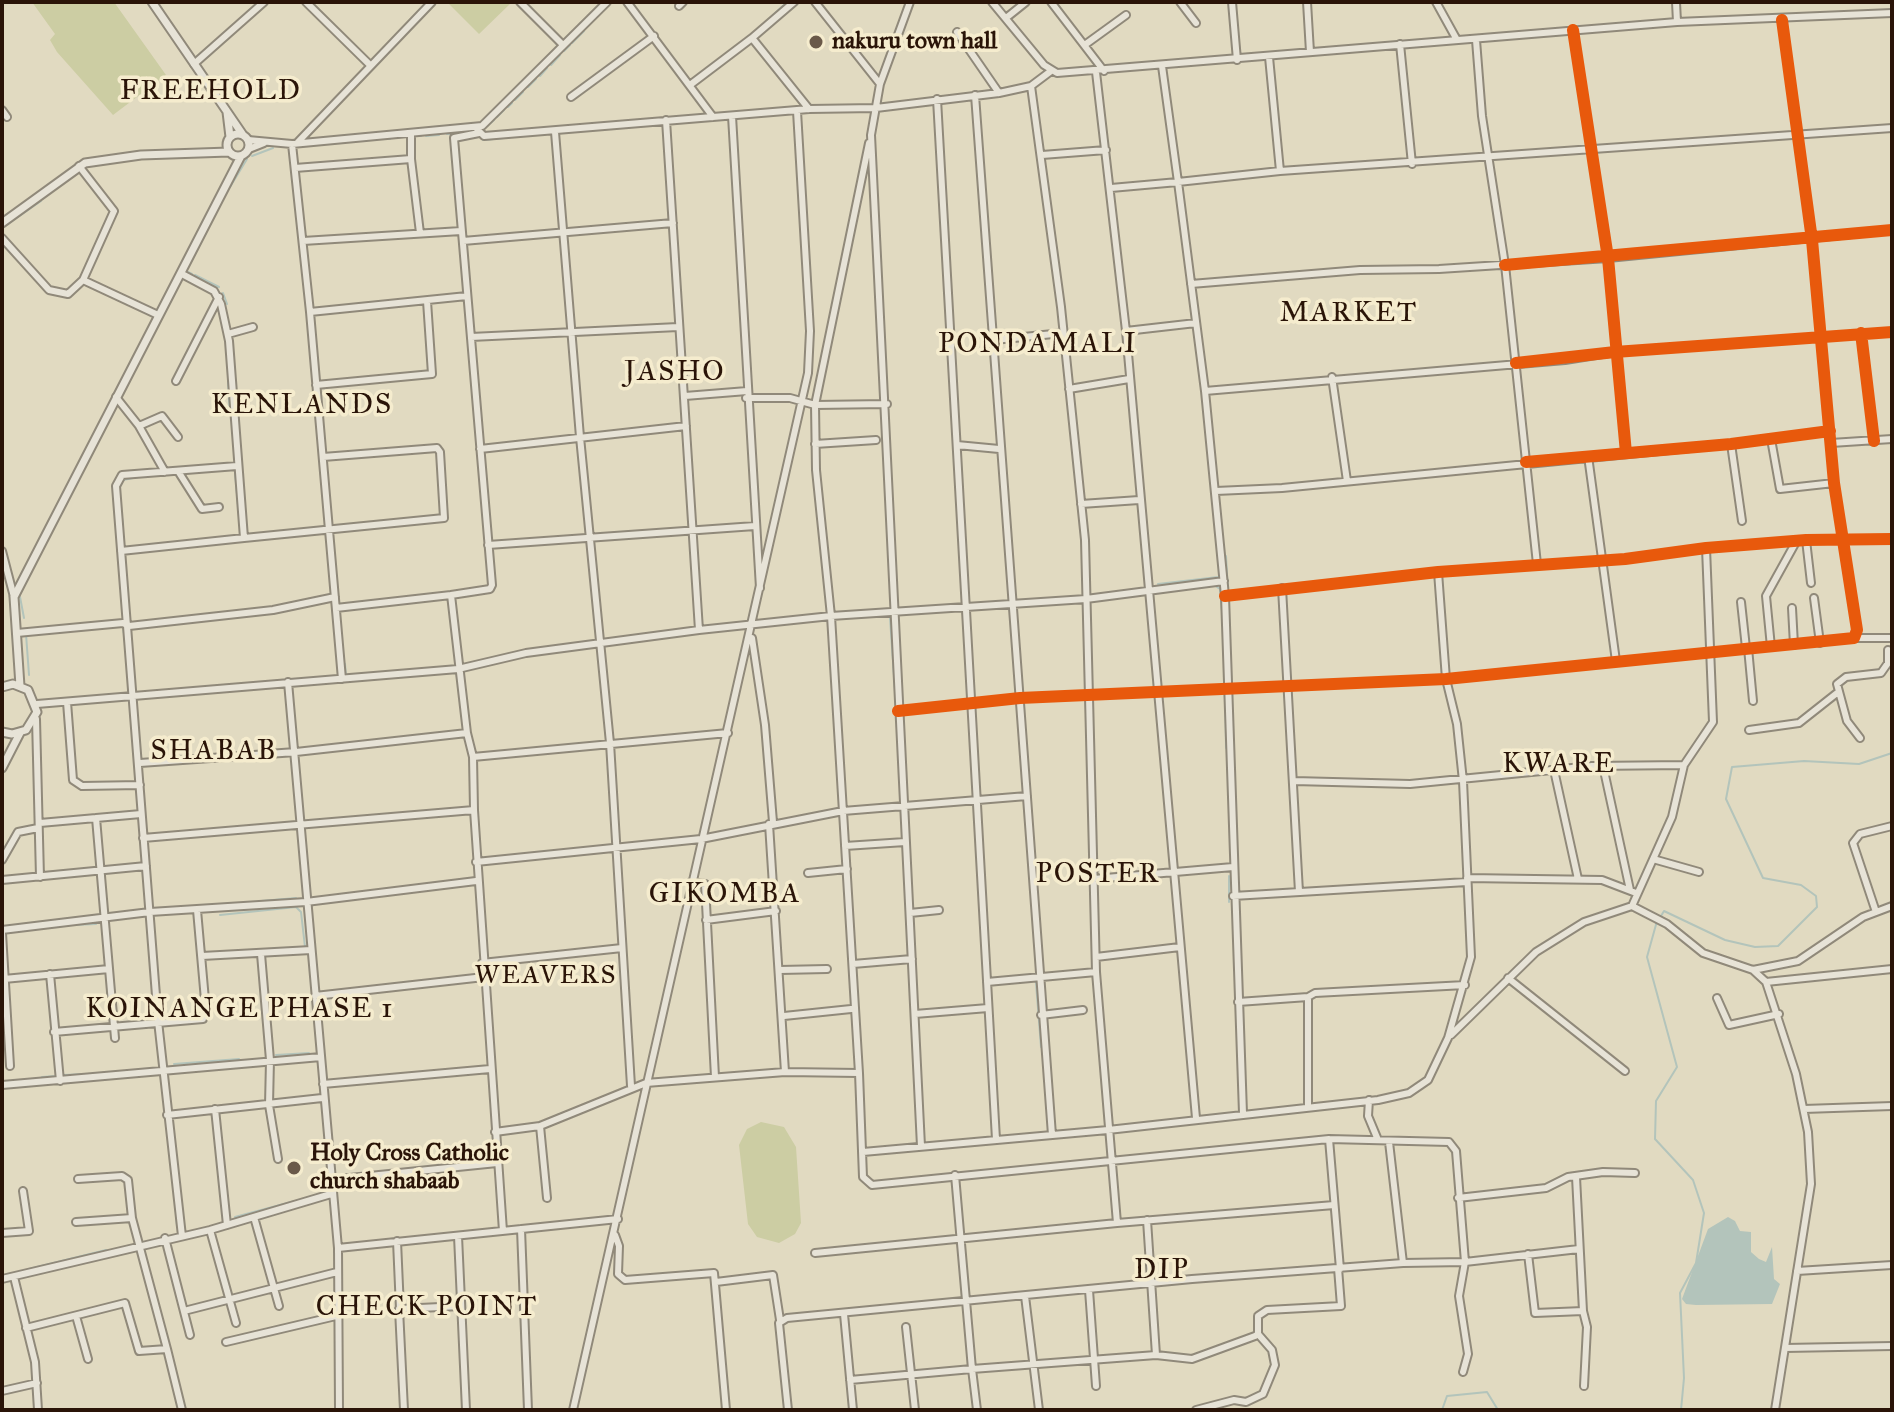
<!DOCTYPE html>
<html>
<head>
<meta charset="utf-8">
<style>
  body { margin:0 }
  #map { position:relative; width:1894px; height:1412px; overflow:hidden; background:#e1dac1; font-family:"IM FELL Great Primer",serif }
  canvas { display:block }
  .frame { position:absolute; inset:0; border:4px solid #2a1408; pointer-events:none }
</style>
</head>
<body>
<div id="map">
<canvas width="1894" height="1412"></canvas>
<div class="frame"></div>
</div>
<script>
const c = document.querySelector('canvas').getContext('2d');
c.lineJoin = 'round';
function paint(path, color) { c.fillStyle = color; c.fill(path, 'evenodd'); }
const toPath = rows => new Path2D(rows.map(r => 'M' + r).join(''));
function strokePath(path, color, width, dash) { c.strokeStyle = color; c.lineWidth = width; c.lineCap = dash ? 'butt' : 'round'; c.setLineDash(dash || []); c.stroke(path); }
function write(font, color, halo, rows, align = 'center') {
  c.font = font + ' "IM FELL Great Primer",serif'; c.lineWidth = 7; c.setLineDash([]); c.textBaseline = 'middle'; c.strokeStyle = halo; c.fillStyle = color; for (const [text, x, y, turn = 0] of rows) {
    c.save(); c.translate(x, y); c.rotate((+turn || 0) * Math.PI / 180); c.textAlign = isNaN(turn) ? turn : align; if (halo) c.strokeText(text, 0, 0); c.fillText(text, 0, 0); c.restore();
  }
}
paint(toPath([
  [32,2,114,2,166,75,113,115,57,52,50,40,55,34],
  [447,2,510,2,511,3,479,34],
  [761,1122,784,1127,796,1147,801,1223,795,1234,779,1243,757,1237,748,1224,739,1145,747,1129]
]), '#cccda3');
paint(toPath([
  [1728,1217,1735,1221,1740,1231,1751,1232,1751,1252,1759,1259,1766,1262,1772,1247,1774,1279,1780,1284,1772,1304,1696,1305,1686,1304,1682,1299,1708,1229]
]), '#b3c4bb');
strokePath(toPath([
  [770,27,799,2],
  [759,28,787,2],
  [553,39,557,45],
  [572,43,584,31],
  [564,51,570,45],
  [730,51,748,38],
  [551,65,560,55],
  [715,70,746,46],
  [540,76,547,68],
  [528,87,536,79],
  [515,100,523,92],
  [508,107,512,103],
  [497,117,504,110],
  [485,128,494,120],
  [447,134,466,133],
  [414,136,421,136],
  [426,136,439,135],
  [395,138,401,137],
  [380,139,390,139],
  [483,140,504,138],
  [354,141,367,140],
  [283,147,287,147],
  [252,156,273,148],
  [230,187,247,159],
  [2,228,41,201],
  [208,228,227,191],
  [672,265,673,284],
  [192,274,186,271,206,233],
  [195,275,219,287],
  [673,285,674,299],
  [223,293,227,304],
  [228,381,230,415],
  [235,473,239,516],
  [119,489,123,480,138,477],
  [120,500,123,526],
  [1226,556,1228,592],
  [1158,584,1218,577],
  [1214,585,1220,589,1221,598,1224,639],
  [20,597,24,618],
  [890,618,896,705],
  [123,626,125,643],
  [26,634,29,675],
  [1229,639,1230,660],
  [345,664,346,675],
  [1225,665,1226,748],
  [1231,679,1231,696],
  [82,789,93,789],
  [908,802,919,802],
  [261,901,296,898],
  [1229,902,1229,876],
  [220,915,296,907,301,912,305,947],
  [1661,916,1664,911,1725,940,1755,947,1778,946,1817,907,1816,896,1801,885,1763,878,1726,799,1732,767,1804,761,1859,764,1892,753],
  [1657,921,1647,957,1677,1067,1656,1101,1655,1139,1693,1180,1704,1213,1696,1263,1680,1293,1684,1378,1681,1410],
  [72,925,96,924],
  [1036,983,1041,1047],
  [276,1055,309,1053],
  [174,1064,239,1059],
  [63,1075,89,1074],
  [42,1077,57,1076],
  [175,1200,177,1226],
  [235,1217,295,1201],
  [29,1269,106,1250],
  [1442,1410,1447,1396,1487,1392,1498,1410]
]), '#b3c4bb', 2);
const minor = toPath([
  [306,2,370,65],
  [520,2,563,45],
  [627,2,713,117],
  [815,2,880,84],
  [910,2,880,84,871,135,921,1146],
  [992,2,1044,65,1057,73,1677,22,1676,2],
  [1051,2,1104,71],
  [1180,2,1196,23],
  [1232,2,1237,60],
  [1307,2,1310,52],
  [1436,2,1457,40],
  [679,6,683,2],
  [1006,18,1026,2],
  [1677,22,1892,13],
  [1573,30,1608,258,1626,453],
  [957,32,999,93],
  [752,38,794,2],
  [1476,40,1482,116,1505,265,1537,564],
  [1086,44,1126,15],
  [1400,44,1412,164],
  [1269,57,1280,171],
  [194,64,264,2],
  [1162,66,1178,182,1280,171,1892,128],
  [1096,72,1126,331,1196,1118],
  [690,85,752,38,809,109],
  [975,95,1052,1135],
  [571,97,654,36],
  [937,99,996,1139],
  [2,110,7,117],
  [732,116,760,588],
  [666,120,699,630],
  [476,128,484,136,809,109,876,108,999,93,1031,86,1051,71],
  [555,132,580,437,610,743,631,1086],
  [411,134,411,159],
  [248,140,292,144,482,126,607,2],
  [298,142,432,2],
  [869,143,815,405,887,404],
  [292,144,310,312,342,679],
  [249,149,264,143],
  [1042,155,1106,150],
  [79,166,114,211,83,280,158,315],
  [295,168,411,159,420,233],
  [1111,188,1178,182,1205,391,1225,596,1243,1113],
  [2,238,49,290,68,294,83,280],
  [303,241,461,231],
  [463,241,673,223],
  [1191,284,1360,270,1439,269,1608,258,1892,230],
  [310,312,467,296],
  [1126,331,1196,323],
  [1861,333,1874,441],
  [228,334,253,327],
  [471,337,678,327],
  [994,340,1063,333],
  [1332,377,1347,481],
  [176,381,219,297],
  [316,385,432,374,427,301],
  [1069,389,1129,379],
  [1205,391,1565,360,1615,352,1892,332],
  [685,396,747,391],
  [116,397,139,426,165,472],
  [746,398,790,398,815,405,816,470,831,616,859,1073],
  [139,426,162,416,178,437],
  [1771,439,1780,489,1834,483],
  [1831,443,1892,439],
  [815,444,876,440],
  [1731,444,1742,521],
  [957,445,999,449],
  [480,449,686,426],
  [1588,456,1616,661],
  [178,471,202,509,219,507],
  [1216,491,1282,488,1731,444,1830,431],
  [1081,504,1139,500],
  [244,538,444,518,440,452,437,448,323,457],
  [1806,540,1811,583],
  [488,545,755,526],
  [2,551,14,597],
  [121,551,244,538,229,341,221,304,214,291,182,274],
  [1282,588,1299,892],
  [451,595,490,589,492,585,454,138,479,133],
  [1225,596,1438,572,1625,559,1706,548,1806,540,1892,539],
  [1814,598,1820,643],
  [1741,602,1746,648],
  [1792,608,1794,645],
  [17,633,123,623,129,626,273,610,335,597],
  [752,638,765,725,773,822],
  [1854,638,1892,638],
  [1771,647,1766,596,1797,540],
  [1748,648,1753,701],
  [288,682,338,1248,339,1410],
  [67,702,73,780,82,786,140,785],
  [37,704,458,669,526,653,699,630,831,616,1086,599,1224,581],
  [898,711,1020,698,1446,679,1854,638,1857,630,1834,483,1812,240,1782,20],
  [36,719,40,877],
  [1749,730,1799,723,1837,693],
  [467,733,473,757,474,810],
  [1860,738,1847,721,1837,684,1846,677,1881,673,1888,663,1888,650],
  [473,757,728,733],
  [140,763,296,752,467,733,451,595,336,608],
  [1603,766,1630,890],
  [1554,770,1578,879],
  [1294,781,1410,784,1592,766,1684,765],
  [96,818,115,1038],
  [40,823,141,814],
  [769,824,785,1072],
  [143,838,474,810,503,1231],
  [845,846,905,842],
  [1653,859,1699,872],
  [2,860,18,832,38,828],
  [476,862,701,839,843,811,1027,796],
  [808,873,847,869],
  [1467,878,1602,880,1636,893],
  [1094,879,1233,867],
  [2,880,146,866],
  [691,882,705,884,715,1077],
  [1233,896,1467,882],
  [1632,906,1672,817,1684,765,1713,722,1706,548],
  [1876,912,1853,843,1860,834,1892,826],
  [910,913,939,910],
  [706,920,776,911],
  [2,930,150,912,306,902,476,881],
  [2,933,10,1066],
  [261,954,270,1060,269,1105,278,1159],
  [202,956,311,950],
  [1096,957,1180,947],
  [482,963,622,948],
  [853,964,912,959],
  [780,970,827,969],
  [1753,970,1766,982,1796,1074,1808,1132,1811,1184,1775,1410],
  [50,974,60,1081],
  [1508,978,1625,1071],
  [4,979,109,969],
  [987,982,1096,972],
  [1766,982,1892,969],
  [315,996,484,977],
  [1717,998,1729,1025,1779,1014],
  [1238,1002,1308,997,1315,993,1465,985],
  [915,1014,988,1008],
  [1041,1015,1083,1010],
  [784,1016,851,1009],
  [54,1032,203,1019,205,1000,197,910],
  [1451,1035,1536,952,1584,922,1632,906,1667,924,1703,953,1753,970,1798,961,1863,917,1892,906],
  [323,1084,490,1069],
  [2,1085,321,1057],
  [1369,1100,1368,1116,1378,1140],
  [1308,1106,1308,997],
  [215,1109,227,1225],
  [1804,1109,1892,1106],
  [167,1115,322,1098],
  [540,1126,547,1198],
  [495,1132,540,1126,646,1083,785,1072,859,1073,863,1177,872,1185,1329,1139,1449,1142,1456,1151,1465,1262,1459,1296,1468,1354,1463,1372],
  [1329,1139,1340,1269],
  [1389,1142,1403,1263,1465,1262,1579,1249],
  [863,1152,1108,1130,1378,1100,1409,1093,1428,1080,1448,1038,1471,957,1463,781,1457,724,1446,679,1438,572],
  [955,1175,972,1369,1156,1355,1147,1220],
  [78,1179,122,1176,128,1180,132,1218,167,1349],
  [330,1180,497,1163],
  [1458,1198,1546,1188,1568,1177,1603,1172,1635,1173],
  [254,1217,279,1306],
  [76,1222,132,1218],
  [1117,1223,1334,1205],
  [521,1229,528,1410],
  [210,1230,236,1323],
  [2,1233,29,1231,23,1191],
  [615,1235,619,1246,618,1274,625,1280,714,1273,726,1410],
  [182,1236,158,1021,116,486,122,475,237,466],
  [458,1236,466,1410],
  [165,1238,190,1335],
  [397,1241,400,1309],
  [338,1248,618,1219],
  [815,1253,1117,1223,1096,972,1085,540,1061,307,1031,86],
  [1528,1254,1535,1313,1583,1311,1576,1177],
  [1797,1271,1892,1265],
  [14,1277,35,1362,38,1410],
  [2,1279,210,1230,331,1194],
  [716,1282,773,1275,780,1320],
  [1089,1290,1096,1386],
  [1025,1296,1039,1410],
  [184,1311,337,1272],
  [1583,1311,1587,1327,1584,1386],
  [844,1314,853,1410],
  [76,1316,88,1359],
  [906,1327,915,1410],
  [26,1328,125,1303,139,1351,167,1349,182,1410],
  [226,1342,336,1316],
  [1785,1348,1892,1346],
  [1156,1355,1192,1359,1255,1336,1258,1334,1258,1316,1267,1310,1341,1306,1338,1268],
  [850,1380,972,1369,977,1410],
  [2,1391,37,1383],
  [404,1410,399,1309,461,1306],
  [573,1410,808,373,810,331,797,111],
  [788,1410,779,1323,787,1318,1192,1279,1403,1263],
  [1196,1410,1234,1400,1246,1402,1263,1394,1275,1365,1272,1350,1258,1334]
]);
const tertiary = toPath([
  [152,2,243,135],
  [227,112,230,137],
  '227 145a11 11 0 1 1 22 0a11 11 0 1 1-22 0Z',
  [2,223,85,163,141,155,229,152],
  [20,686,14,597,241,156],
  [2,687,13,684,28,690,37,712,26,730,12,734,2,732],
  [2,768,20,733]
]);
strokePath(minor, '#90897a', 10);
strokePath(tertiary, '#90897a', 11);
strokePath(minor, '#e7e3d7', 6);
strokePath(tertiary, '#e7e3d7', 7);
strokePath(toPath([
  [1573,30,1608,258,1626,453],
  [1505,265,1892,230],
  [1861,333,1874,441],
  [1516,363,1615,352,1892,332],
  [1526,462,1731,444,1830,431],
  [1225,596,1438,572,1625,559,1706,548,1806,540,1892,539],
  [898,711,1020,698,1446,679,1854,638,1857,630,1834,483,1812,240,1782,20]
]), '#e8590c', 12);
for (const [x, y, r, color] of [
  [816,42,8,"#6a5949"],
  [294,1168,8,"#6a5949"]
]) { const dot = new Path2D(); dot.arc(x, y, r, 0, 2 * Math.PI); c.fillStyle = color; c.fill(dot); strokePath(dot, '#f5ecce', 3); }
write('bold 24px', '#2a1408', '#f5ecce', [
  ["nakuru town hall",832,42],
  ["Holy Cross Catholic",310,1154],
  ["church shabaab",310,1182]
], 'left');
c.letterSpacing = '2px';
write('26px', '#2a1408', '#f5ecce', [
  ["WEAVERS",546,977]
]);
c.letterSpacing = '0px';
c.letterSpacing = '2px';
write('28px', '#2a1408', '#f5ecce', [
  ["FREEHOLD",211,92],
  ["MARKET",1349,314],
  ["PONDAMALI",1038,345],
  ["JASHO",675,373],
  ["KENLANDS",302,406],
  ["SHABAB",214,752],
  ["KWARE",1559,765],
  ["POSTER",1098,875],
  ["GIKOMBA",725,895],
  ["KOINANGE PHASE 1",240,1010],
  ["DIP",1162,1271],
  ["CHECK POINT",427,1308]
]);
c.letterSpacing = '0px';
</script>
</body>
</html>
